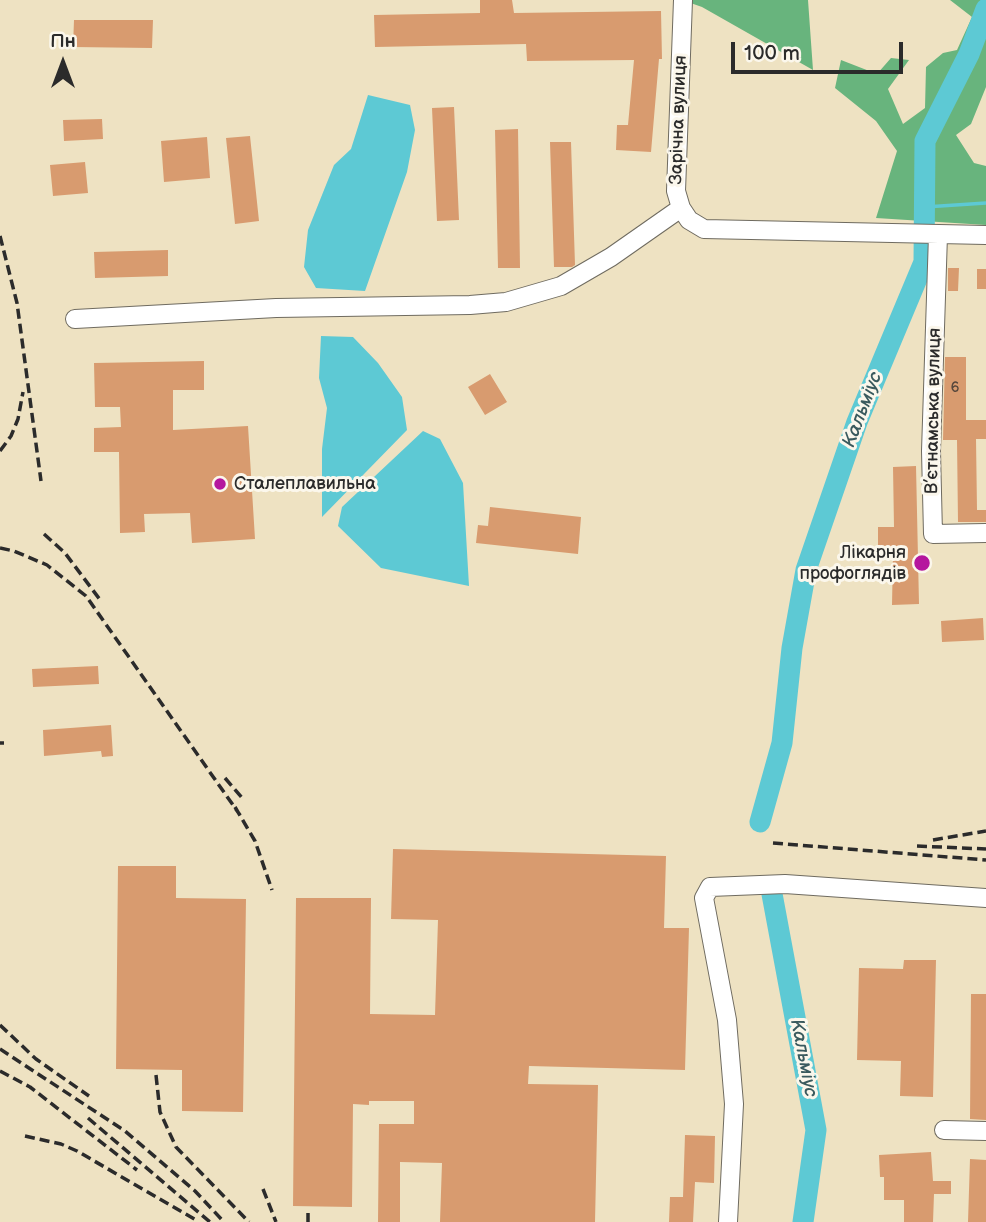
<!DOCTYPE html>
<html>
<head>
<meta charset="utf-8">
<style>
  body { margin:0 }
  #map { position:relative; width:986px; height:1222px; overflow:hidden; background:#eee2c2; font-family:"Balsamiq Sans",sans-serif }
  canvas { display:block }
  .north { position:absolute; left:28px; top:28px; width:70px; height:70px; -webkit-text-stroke:5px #fbf7ec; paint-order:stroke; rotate:0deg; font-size:19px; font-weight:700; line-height:28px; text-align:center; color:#2b2b2b }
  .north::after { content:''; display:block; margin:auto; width:24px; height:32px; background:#2b2b2b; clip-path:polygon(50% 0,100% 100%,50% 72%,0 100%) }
  .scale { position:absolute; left:731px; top:42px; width:172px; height:32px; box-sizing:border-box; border:4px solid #2b2b2b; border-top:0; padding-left:9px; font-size:21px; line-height:24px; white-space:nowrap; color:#2b2b2b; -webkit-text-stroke:5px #fbf7ec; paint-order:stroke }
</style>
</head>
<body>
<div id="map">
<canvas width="986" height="1222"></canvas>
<div class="north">Пн</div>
<div class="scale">100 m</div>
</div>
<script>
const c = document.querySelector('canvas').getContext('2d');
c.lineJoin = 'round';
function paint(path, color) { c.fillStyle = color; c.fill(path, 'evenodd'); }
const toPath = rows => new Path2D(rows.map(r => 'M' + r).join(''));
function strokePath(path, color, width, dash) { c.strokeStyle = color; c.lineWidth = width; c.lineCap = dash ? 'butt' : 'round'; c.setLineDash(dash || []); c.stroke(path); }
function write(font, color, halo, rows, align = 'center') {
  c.font = font + ' "Balsamiq Sans",sans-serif'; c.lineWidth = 6; c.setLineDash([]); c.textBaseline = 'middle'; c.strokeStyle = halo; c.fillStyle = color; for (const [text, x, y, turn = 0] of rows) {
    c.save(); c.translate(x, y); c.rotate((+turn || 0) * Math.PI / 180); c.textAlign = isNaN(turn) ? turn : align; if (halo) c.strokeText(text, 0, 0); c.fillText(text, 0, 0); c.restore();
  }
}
paint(toPath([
  [682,0,808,0,813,70,702,7],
  [950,0,986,0,986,87,971,124,956,135,974,163,986,166,986,225,876,218,897,151,876,121,835,88,841,60,877,74,891,58,909,60,888,89,903,124,925,108,926,67,943,53,957,50,972,17]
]), '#68b47d');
paint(toPath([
  [368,95,410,105,415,130,407,172,365,291,316,288,304,267,308,230,334,165,351,149],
  [321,336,353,337,378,363,402,397,407,430,322,517,322,449,327,408,319,378],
  [423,431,440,439,463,483,469,586,381,568,338,526,342,507]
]), '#5dc9d4');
strokePath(toPath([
  [925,207,986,203]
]), '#5dc9d4', 3.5);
strokePath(toPath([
  [760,822,782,743,792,648,806,570,857,422,924,262,925,141,969,54,986,9],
  [772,894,816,1130,803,1222]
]), '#5dc9d4', 21);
paint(toPath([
  [480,0,512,0,514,13,661,11,662,59,659,59,651,152,616,150,617,125,628,125,634,60,527,61,526,44,375,47,374,15,480,13],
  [74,20,153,20,152,48,73,47],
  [454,107,459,220,437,221,432,108],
  [102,119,103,139,64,141,63,120],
  [518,129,520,268,498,268,495,130],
  [250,136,259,221,235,224,226,138],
  [207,137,210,178,164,182,161,141],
  [550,142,571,142,575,265,572,267,554,267],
  [85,162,88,193,53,196,50,165],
  [168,250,168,276,95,278,94,252],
  [948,268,959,268,958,291,948,291],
  [977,269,986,269,986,289,977,289],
  [945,357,966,357,966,420,986,420,986,439,976,439,977,510,986,510,986,522,958,522,957,440,943,440],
  [204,361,204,390,173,390,173,430,248,426,255,539,192,543,190,513,144,514,145,532,120,533,119,452,94,452,94,428,121,427,120,407,95,407,94,363],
  [490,374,507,402,485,415,468,387],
  [916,466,919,604,892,605,893,554,878,554,878,527,894,527,893,467],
  [490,507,581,517,578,554,476,543,478,525,488,526],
  [983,618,984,640,942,642,941,621],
  [98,666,99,684,33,687,32,669],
  [111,725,113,756,102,757,101,751,44,756,43,730],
  [393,849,666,856,664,928,689,928,685,1070,529,1066,528,1084,598,1085,595,1222,440,1222,442,1163,400,1162,400,1222,378,1222,379,1124,414,1124,414,1101,369,1101,369,1105,353,1104,352,1207,293,1206,296,898,371,898,370,1014,435,1015,438,920,391,919],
  [118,866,176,866,176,898,246,899,243,1112,182,1111,182,1070,116,1069],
  [904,960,936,960,933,1097,900,1096,901,1061,857,1060,859,968,903,969],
  [971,994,986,994,986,1120,970,1119],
  [685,1135,715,1136,714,1183,695,1182,693,1222,669,1222,670,1197,683,1197],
  [931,1152,933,1181,951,1181,951,1194,934,1194,933,1222,904,1222,904,1200,884,1200,884,1177,880,1177,879,1155],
  [970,1159,986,1160,986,1222,968,1222]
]), '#d89b6f');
const minor = toPath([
  [683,0,676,191,681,208,689,220,704,229,986,235],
  [938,235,931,451,933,534,986,533],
  [75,319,276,308,470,305,506,302,561,286,611,257,681,208],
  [944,1130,986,1131],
  [728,1222,734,1104,727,1020,704,898,710,887,785,884,986,898]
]);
strokePath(minor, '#6f6b60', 20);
strokePath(minor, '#fff', 18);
strokePath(toPath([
  [0,236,17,303,41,481],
  [0,451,11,436,18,419,23,392],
  [44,534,65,553,101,601],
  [0,548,14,551,47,565,86,596,240,815],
  [0,743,4,743],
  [225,778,243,799],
  [235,807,255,841,272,890],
  [933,840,986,831],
  [773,843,986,860],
  [917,846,986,849],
  [0,1025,36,1059,89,1096],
  [0,1049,125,1131,195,1191,224,1222],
  [0,1071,30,1087,137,1170],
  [156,1075,160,1112,176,1147,249,1222],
  [88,1118,210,1222],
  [25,1136,61,1144,77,1151,196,1220],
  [263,1189,276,1222],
  [308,1213,308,1222]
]), '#2b2b2b', 3.5, [10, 5]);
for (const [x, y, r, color] of [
  [220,484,7,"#b5179e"],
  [922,563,9,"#b5179e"]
]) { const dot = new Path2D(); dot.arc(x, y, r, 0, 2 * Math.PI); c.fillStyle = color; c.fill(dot); strokePath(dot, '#fbf7ec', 2.5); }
write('14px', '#56473c', null, [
  ["6",955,388]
]);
write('18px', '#2b2b2b', '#fbf7ec', [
  ["Зарічна вулиця",679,120,-88],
  ["В’єтнамська вулиця",934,411,-89]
]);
write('18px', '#2b2b2b', '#fbf7ec', [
  ["Сталеплавильна",234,484],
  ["Лікарня",906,553,"right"],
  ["профоглядів",906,574,"right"]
], 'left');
write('italic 19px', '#3a5a5e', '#fbf7ec', [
  ["Кальміус",863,410,-69],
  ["Кальміус",803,1058,79]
]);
</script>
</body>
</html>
